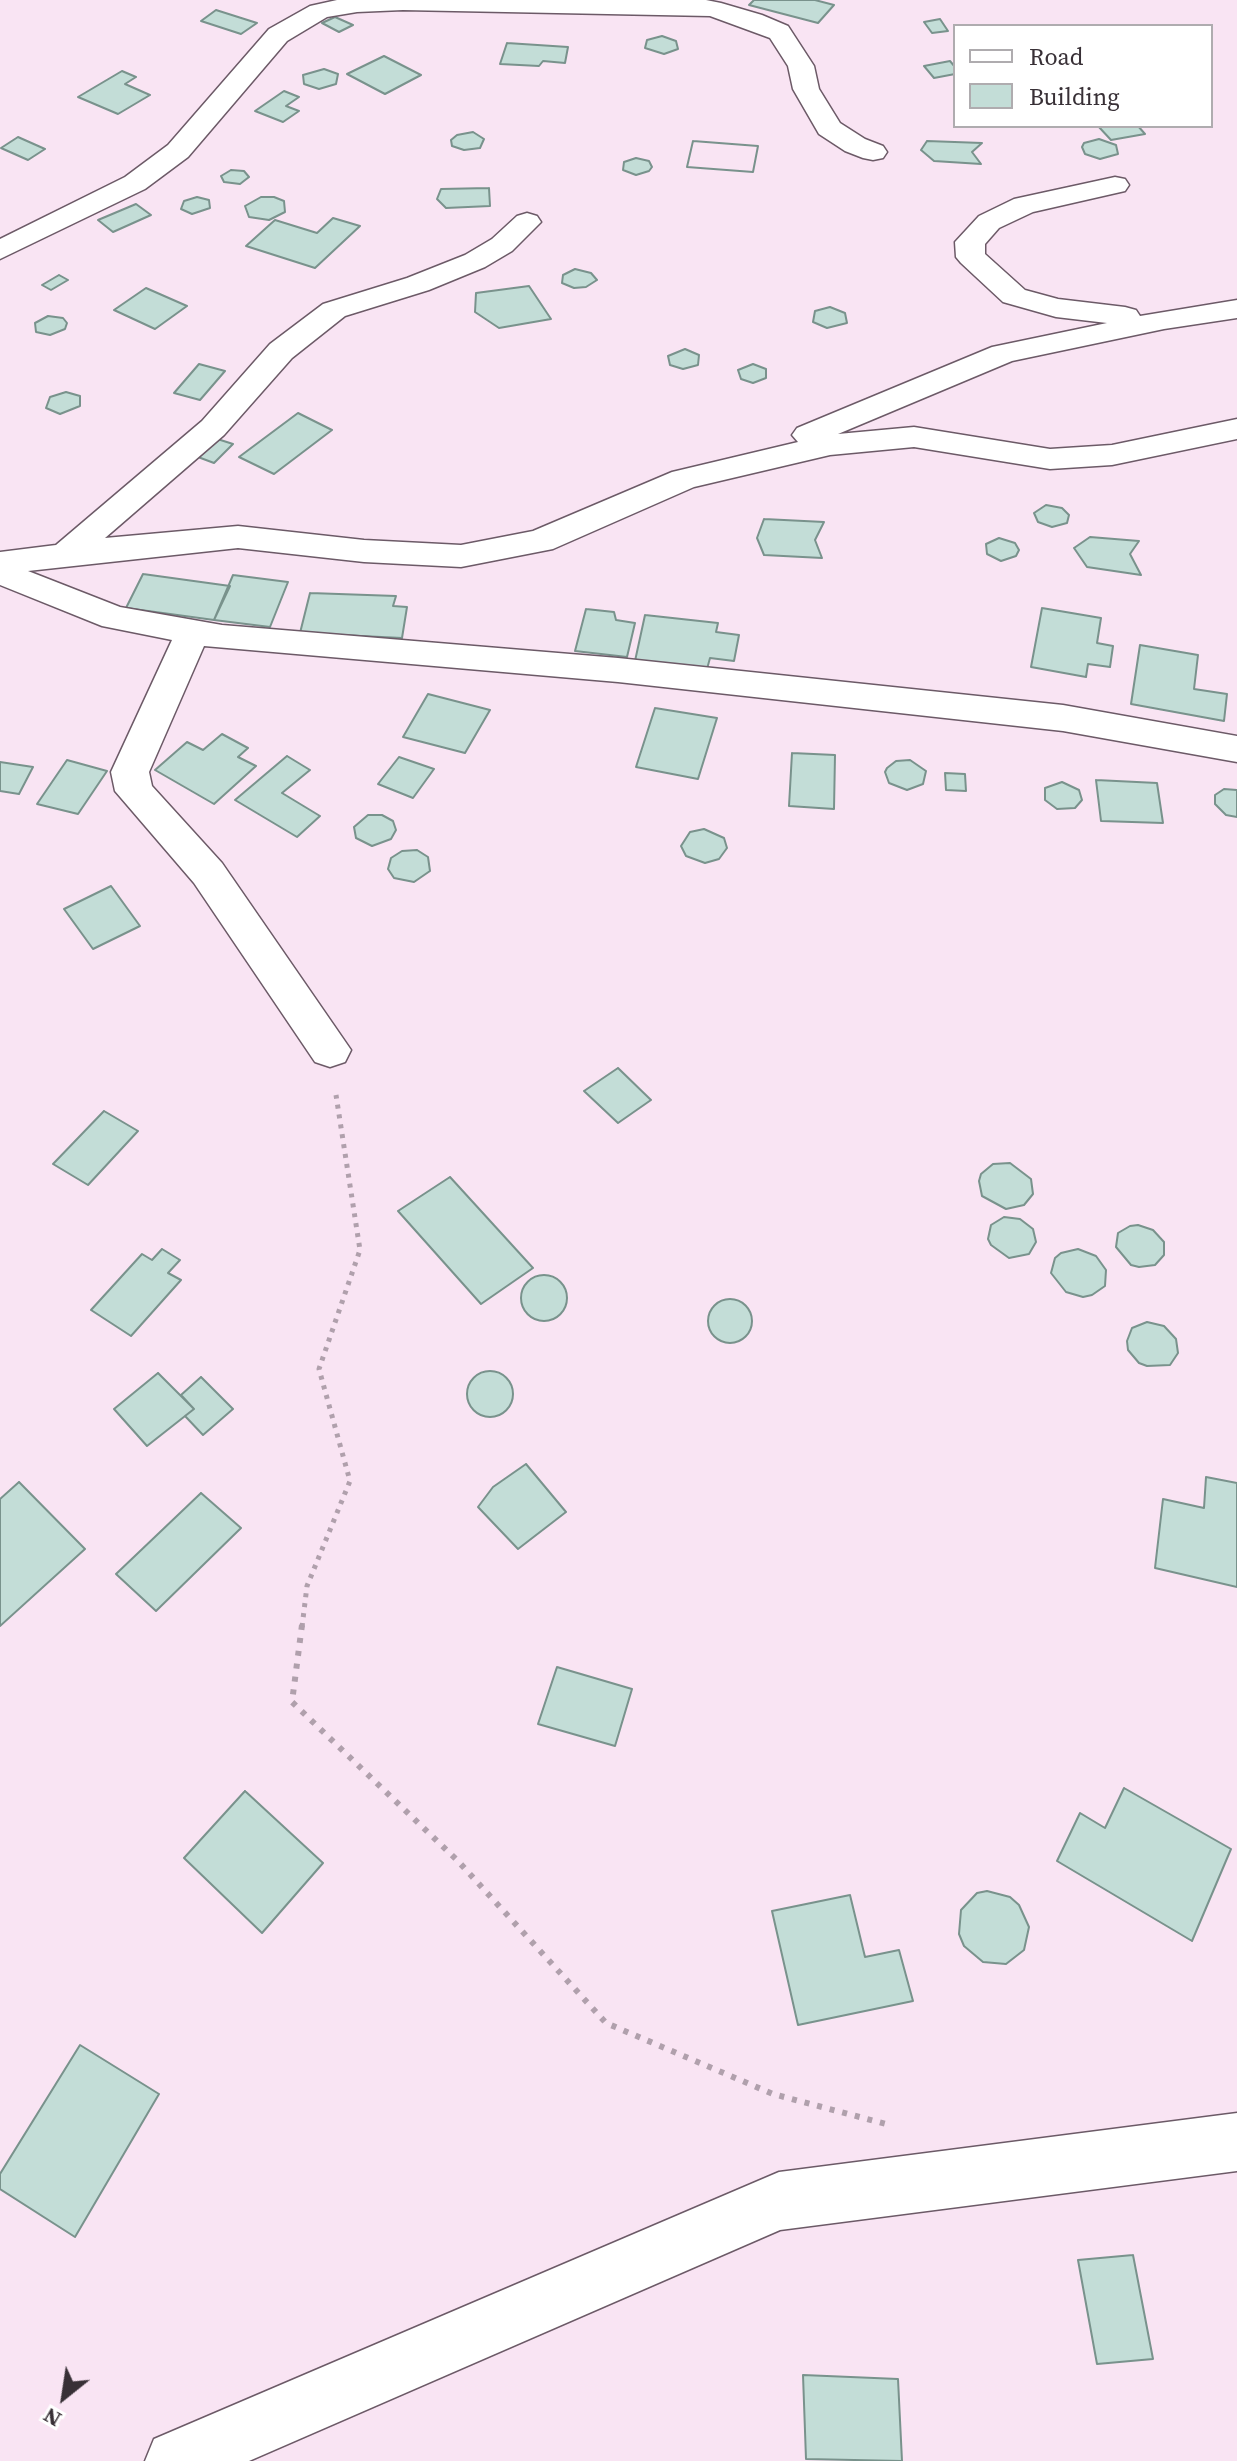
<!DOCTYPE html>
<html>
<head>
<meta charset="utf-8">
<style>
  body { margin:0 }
  #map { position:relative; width:1237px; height:2461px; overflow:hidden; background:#f9e4f3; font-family:"Source Serif 4",serif }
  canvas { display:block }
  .legend { position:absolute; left:953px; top:24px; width:260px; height:104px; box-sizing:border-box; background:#fff; border:2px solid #afacaf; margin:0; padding:10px 14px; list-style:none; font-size:24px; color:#383036 }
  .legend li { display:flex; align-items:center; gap:16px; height:40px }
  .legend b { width:40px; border:2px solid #afacaf }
  .north { position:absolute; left:24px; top:2357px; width:80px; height:80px; -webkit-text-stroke:6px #fff; paint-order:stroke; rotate:210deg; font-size:22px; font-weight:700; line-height:32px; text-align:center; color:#383036 }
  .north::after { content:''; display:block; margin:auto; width:28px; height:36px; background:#383036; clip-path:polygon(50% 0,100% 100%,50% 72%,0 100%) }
</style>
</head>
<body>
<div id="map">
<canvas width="1237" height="2461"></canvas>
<ul class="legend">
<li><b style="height:10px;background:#fff"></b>Road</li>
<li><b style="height:22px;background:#c3ddd7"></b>Building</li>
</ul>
<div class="north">N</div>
</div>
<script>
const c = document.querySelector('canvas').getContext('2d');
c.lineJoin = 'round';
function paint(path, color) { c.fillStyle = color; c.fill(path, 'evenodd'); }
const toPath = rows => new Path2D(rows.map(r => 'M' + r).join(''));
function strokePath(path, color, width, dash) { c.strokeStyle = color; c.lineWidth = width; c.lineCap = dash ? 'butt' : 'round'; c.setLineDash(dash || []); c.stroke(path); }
const building = toPath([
  [754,0,815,0,834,5,818,23,749,5,754,0],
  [216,10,257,23,241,34,201,21,216,10],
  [335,17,353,25,339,32,322,23,335,17],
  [940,19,948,31,932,33,924,22,940,19],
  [662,36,676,41,678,49,664,54,645,48,647,40,662,36],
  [507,43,568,47,565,63,543,61,539,66,500,64,507,43],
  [384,56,421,75,385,94,347,74,384,56],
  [950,61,955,67,955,74,934,78,924,66,950,61],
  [324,69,338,74,336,84,319,89,304,84,303,75,324,69],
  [122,71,136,77,125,84,150,95,118,114,78,97,122,71],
  [284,91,299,97,286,106,299,111,283,122,255,111,284,91],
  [1098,126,1138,126,1145,134,1111,140,1098,126],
  [473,132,484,139,480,148,464,150,452,146,451,140,457,135,473,132],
  [18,137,45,149,28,160,1,148,18,137],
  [1099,139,1116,145,1118,154,1100,159,1085,154,1082,147,1084,143,1099,139],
  [693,141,758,146,753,172,687,167,693,141],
  [693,141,758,146,753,172,687,167,693,141],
  [927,141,982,143,972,152,981,164,934,161,921,150,927,141],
  [636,158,649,161,652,167,649,171,636,175,623,170,624,162,636,158],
  [231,170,244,171,249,177,240,184,224,182,221,176,231,170],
  [489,188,490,206,446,208,437,199,441,189,489,188],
  [197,197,209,200,210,208,192,214,181,209,184,201,197,197],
  [261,197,274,197,284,201,285,212,269,220,249,217,245,206,261,197],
  [136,204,151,215,113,232,98,220,136,204],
  [333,218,360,226,315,268,246,246,275,220,317,233,333,218],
  [575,269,591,273,597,280,586,287,574,288,562,283,563,275,575,269],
  [59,275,68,280,51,290,42,285,59,275],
  [529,286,551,319,499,328,475,312,476,293,529,286],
  [146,288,187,306,155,329,114,310,146,288],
  [830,307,845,313,847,323,827,328,813,322,815,311,830,307],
  [48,316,63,318,67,323,65,329,50,335,36,332,35,323,48,316],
  [685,349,699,355,698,365,683,369,670,365,668,356,685,349],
  [199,364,225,371,200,400,174,393,199,364],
  [753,364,766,369,766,378,753,383,741,379,738,370,753,364],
  [66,392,80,396,80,406,60,414,46,408,50,397,66,392],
  [298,413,332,430,274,474,239,457,298,413],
  [208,436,233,444,214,463,190,454,208,436],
  [1046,505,1062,508,1069,515,1067,523,1052,527,1038,522,1034,513,1046,505],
  [764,519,824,522,815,540,822,558,764,555,757,538,764,519],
  [1090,537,1139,541,1130,554,1141,575,1087,567,1074,548,1090,537],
  [999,538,1015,543,1019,550,1016,556,1001,561,987,554,986,544,999,538],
  [143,574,230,586,214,620,126,608,143,574],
  [233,575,288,582,270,627,214,620,233,575],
  [310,593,396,596,393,606,407,607,402,638,300,633,310,593],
  [1042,608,1101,618,1097,643,1113,646,1110,667,1088,664,1086,677,1031,667,1042,608],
  [586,609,614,612,616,620,635,623,627,657,575,651,586,609],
  [645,615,718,623,716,632,739,635,734,661,710,658,707,669,635,661,645,615],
  [1140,645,1198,655,1194,689,1227,694,1224,721,1131,704,1140,645],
  [428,694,490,710,465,753,403,737,428,694],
  [655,708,717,718,698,779,636,767,655,708],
  [222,734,248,748,238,757,256,766,214,804,155,770,187,742,203,750,222,734],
  [792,753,835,755,834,809,789,806,792,753],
  [287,756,310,770,282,793,320,816,297,837,235,800,287,756],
  [399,757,434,769,413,798,378,784,399,757],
  [67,760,107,771,78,814,37,804,67,760],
  [910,760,926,771,923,784,907,790,889,783,885,772,887,768,896,761,910,760],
  [0,762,33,767,19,794,0,791,0,762],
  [945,773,965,774,966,791,946,790,945,773],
  [1096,780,1157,783,1163,823,1101,821,1096,780],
  [1062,782,1079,790,1082,800,1075,808,1057,809,1045,800,1045,788,1062,782],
  [1224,789,1237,790,1237,817,1226,815,1215,804,1215,795,1224,789],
  [368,815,382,815,393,821,396,830,391,839,372,846,356,838,354,827,368,815],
  [704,829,724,838,727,848,719,859,705,863,686,856,681,846,690,832,704,829],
  [417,850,428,857,430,871,414,882,394,878,388,869,391,858,402,851,417,850],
  [111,886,140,926,93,949,64,909,111,886],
  [618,1068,651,1100,618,1123,584,1091,618,1068],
  [104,1111,138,1131,88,1185,53,1164,104,1111],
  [1010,1163,1031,1179,1033,1194,1024,1205,1006,1209,982,1196,979,1181,981,1174,993,1164,1010,1163],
  [450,1177,533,1268,481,1304,398,1211,450,1177],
  [1004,1217,1020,1219,1033,1229,1036,1242,1029,1254,1009,1258,991,1245,988,1239,991,1225,1004,1217],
  [1138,1225,1153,1230,1164,1242,1164,1255,1155,1265,1139,1267,1131,1265,1116,1247,1118,1233,1130,1226,1138,1225],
  [162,1249,180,1260,168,1273,181,1280,131,1336,91,1310,142,1254,152,1260,162,1249],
  [1078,1249,1096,1256,1106,1270,1105,1286,1092,1295,1083,1297,1066,1292,1051,1273,1055,1258,1061,1253,1078,1249],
  '521 1298a23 23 0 1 1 46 0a23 23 0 1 1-46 0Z',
  '708 1321a22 22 0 1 1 44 0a22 22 0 1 1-44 0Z',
  [1147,1322,1164,1326,1176,1339,1178,1353,1170,1365,1147,1366,1139,1363,1128,1350,1127,1341,1132,1328,1147,1322],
  '467 1394a23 23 0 1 1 46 0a23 23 0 1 1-46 0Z',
  [158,1373,194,1409,147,1446,114,1409,158,1373],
  [201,1377,233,1409,203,1435,185,1416,194,1409,181,1395,201,1377],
  [526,1464,566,1512,518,1549,478,1507,493,1487,526,1464],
  [1206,1477,1237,1483,1237,1587,1155,1568,1163,1499,1204,1508,1206,1477],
  [19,1482,85,1549,0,1626,0,1499,19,1482],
  [201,1493,241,1528,156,1611,116,1574,201,1493],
  [557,1667,632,1689,615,1746,538,1724,557,1667],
  [1124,1788,1231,1849,1192,1941,1057,1861,1080,1813,1105,1828,1124,1788],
  [245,1791,323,1863,262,1933,184,1858,245,1791],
  [987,1891,1010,1897,1019,1905,1029,1927,1024,1950,1006,1964,983,1962,964,1946,959,1934,961,1910,977,1893,987,1891],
  [850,1895,865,1957,899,1950,913,2001,798,2025,772,1911,850,1895],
  [80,2045,159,2094,75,2237,0,2189,0,2174,80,2045],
  [1133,2255,1153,2359,1097,2364,1078,2260,1133,2255],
  [803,2375,898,2379,902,2461,806,2459,803,2375]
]);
paint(building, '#c3ddd7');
strokePath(building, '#79928c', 2);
const minor = toPath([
  [337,0,706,0,721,3,762,15,788,26,814,66,819,89,840,123,865,139,883,146,887,152,883,158,873,160,863,158,845,151,819,134,793,89,788,66,770,38,710,16,403,10,357,12,327,17,287,41,188,157,145,189,0,259,0,239,125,177,168,145,269,29,310,6,337,0],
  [1115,177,1125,179,1129,185,1125,191,1033,212,999,228,985,244,985,254,1025,290,1058,299,1125,307,1136,310,1140,316,1237,300,1237,318,1164,329,1012,361,838,434,914,427,1050,449,1112,445,1237,419,1237,439,1112,465,1050,469,914,447,830,455,694,487,553,549,461,567,364,562,238,548,28,571,120,607,222,625,618,658,1063,705,1237,736,1237,762,1063,731,618,682,204,646,149,772,152,786,222,863,351,1050,345,1062,330,1067,315,1062,194,883,115,791,111,772,172,640,102,626,0,585,0,552,56,545,202,421,270,344,323,304,407,278,465,255,492,239,517,216,527,213,537,216,541,222,512,251,485,267,429,290,345,316,292,358,224,435,105,538,238,526,364,540,461,545,533,531,672,472,798,442,792,435,797,428,992,347,1107,323,1056,317,1003,302,961,263,956,257,955,242,979,216,1014,199,1115,177],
  [1237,2113,1237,2171,780,2230,249,2461,145,2461,154,2439,779,2172,1237,2113]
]);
strokePath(minor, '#6c5a67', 3);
strokePath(toPath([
  [302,1627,307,1586,350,1481,319,1369,360,1250,336,1095]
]), '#b0a0ac', 5, [4, 6]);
strokePath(toPath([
  [302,1625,292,1702,457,1860,606,2023,773,2094,886,2124]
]), '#b0a0ac', 6, [5, 8]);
paint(minor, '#fff');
</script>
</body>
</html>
